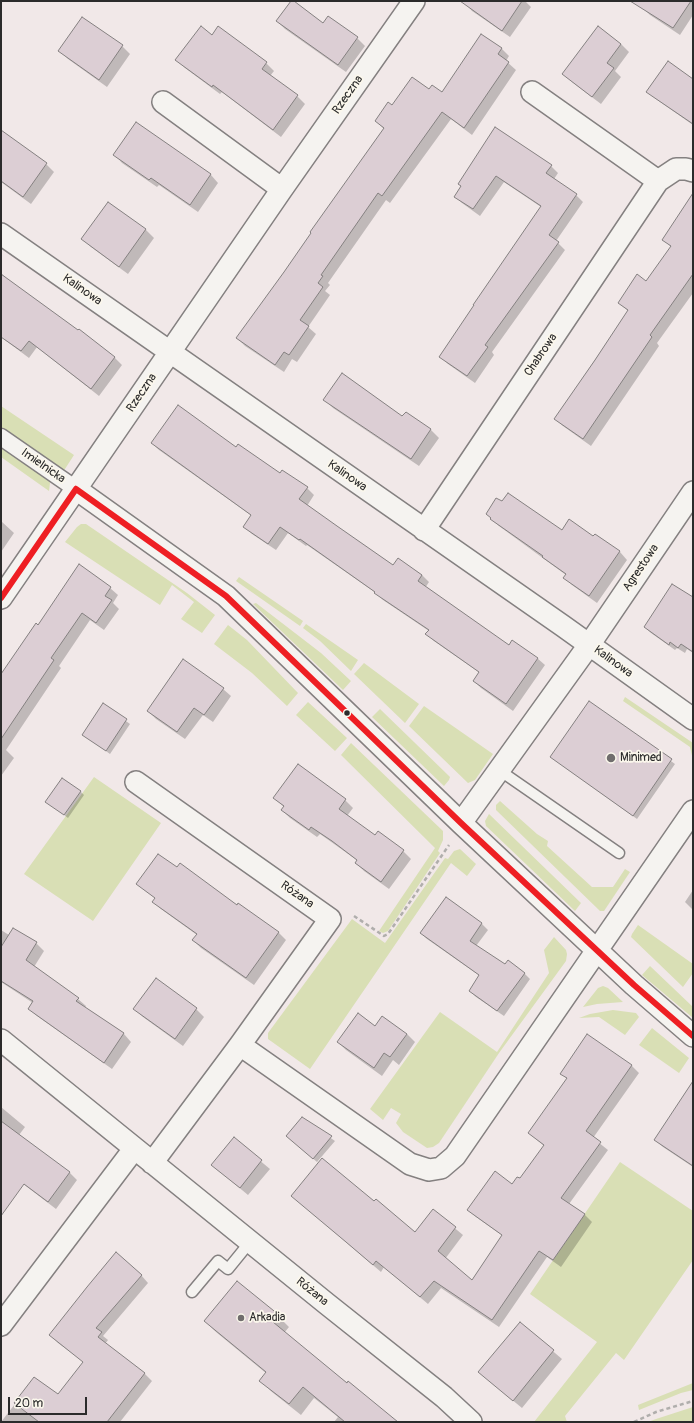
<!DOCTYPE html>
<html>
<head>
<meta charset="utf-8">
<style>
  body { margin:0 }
  #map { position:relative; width:694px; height:1423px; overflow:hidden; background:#f1e8e8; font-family:Pangolin,sans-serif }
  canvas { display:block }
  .frame { position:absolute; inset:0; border:2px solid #2b2b2b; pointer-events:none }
  .scale { position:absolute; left:8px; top:1397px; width:79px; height:18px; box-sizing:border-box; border:2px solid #2b2b2b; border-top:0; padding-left:5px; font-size:12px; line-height:14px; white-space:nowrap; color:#2b2b2b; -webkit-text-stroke:3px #fbf7ec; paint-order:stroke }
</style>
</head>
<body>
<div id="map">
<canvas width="694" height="1423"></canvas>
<div class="frame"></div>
<div class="scale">20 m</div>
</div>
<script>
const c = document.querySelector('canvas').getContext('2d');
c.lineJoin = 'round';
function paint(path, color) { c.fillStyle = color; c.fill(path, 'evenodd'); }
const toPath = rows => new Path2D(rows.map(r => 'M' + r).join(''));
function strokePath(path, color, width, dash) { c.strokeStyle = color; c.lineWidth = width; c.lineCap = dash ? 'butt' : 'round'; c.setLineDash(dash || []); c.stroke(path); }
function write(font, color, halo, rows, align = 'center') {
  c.font = font + ' Pangolin,sans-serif'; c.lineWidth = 3.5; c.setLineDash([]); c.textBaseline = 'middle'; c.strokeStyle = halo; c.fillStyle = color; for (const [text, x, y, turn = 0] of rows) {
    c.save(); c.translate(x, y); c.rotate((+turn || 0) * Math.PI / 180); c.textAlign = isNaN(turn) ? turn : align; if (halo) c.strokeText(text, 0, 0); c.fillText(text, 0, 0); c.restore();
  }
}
paint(toPath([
  [1,406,74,455,63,472,1,428],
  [1,444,48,477,50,483,49,491,1,457],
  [81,524,86,524,187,593,215,615,202,633,181,619,194,602,172,585,160,605,65,542,77,527],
  [239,577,303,621,300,626,236,581],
  [256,603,321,653,351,681,343,690,253,604],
  [306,624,358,660,351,671,320,641,303,628],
  [228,625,247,640,298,693,287,706,252,673,214,644],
  [364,663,419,704,405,723,354,674],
  [625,697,693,743,693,760,690,747,623,701],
  [308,702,347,738,335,751,296,715],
  [424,706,493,754,475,780,468,783,409,726],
  [380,709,448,775,450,777,449,780,444,786,372,717],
  [351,743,443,831,443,840,438,851,440,853,388,931,383,933,379,931,435,848,341,755],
  [94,777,161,823,93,921,24,874],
  [500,801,537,834,548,841,547,846,592,887,613,887,625,869,630,872,604,911,600,911,496,810,496,805],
  [489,814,581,903,575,911,486,826,485,821],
  [460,849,476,864,467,876,451,863,310,1069,268,1039,268,1033,352,919,385,943,445,858,448,859,454,851],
  [638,925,693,964,693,973,683,987,631,937,632,934],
  [554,937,566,950,567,954,566,961,499,1053,439,1143,433,1147,427,1148,403,1132,396,1123,401,1114,391,1108,383,1120,370,1109,440,1012,497,1052,549,973,544,950],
  [650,966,693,1007,693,1018,642,975],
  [603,986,608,988,623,1002,597,1004,583,1007,598,988],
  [613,1010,636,1013,639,1017,625,1035,599,1017,579,1018,590,1014],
  [652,1028,689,1058,679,1073,639,1045],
  [620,1162,693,1211,693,1260,624,1360,616,1353,565,1416,567,1422,534,1422,597,1342,530,1294],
  [693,1383,693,1390,681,1393,639,1410,638,1405],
  [693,1407,693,1422,648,1422,656,1419]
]), '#d9dfb5');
paint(toPath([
  [292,1,323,24,357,38,365,46,346,72,285,29,277,21],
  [466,1,527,1,526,2,531,7,510,37,472,11,465,3],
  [647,1,693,1,693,15,680,35,650,15,643,8],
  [218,28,266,63,274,71,270,76,297,96,305,104,281,137,222,92,220,94,185,68,177,60,212,36],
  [621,44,629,52,615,71,621,77,601,104,572,82,564,74],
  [122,46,130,54,107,87,68,59,60,51],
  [501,48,509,56,506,61,516,70,472,135,451,119,390,203,386,200,328,283,330,285,325,291,330,295,308,327,316,334,297,362,292,359,284,372,245,346,237,338,285,272,384,129,376,121,393,106,429,91,442,93],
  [693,81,693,125,656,99,648,91],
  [136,124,211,175,218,183,198,212,159,185,157,187,122,163,115,155],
  [495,129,551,166,558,173,554,179,576,195,583,202,556,241,565,250,492,352,494,355,475,383,448,364,441,357,541,207,504,182,480,216,462,203,455,196],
  [1,135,46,164,54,172,31,204,1,182],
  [109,203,146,230,154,238,128,274,91,247,83,239],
  [693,218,693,293,657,343,659,346,591,446,563,426,555,419,628,311,619,303,647,282,671,247,664,240],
  [1,273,8,280,78,331,79,330,115,358,122,365,99,396,37,347,29,358,1,337],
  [325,400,402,418,406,413,431,430,439,438,419,466,333,408],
  [152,443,236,449,281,475,283,472,307,488,314,495,307,506,394,566,398,559,422,575,429,582,425,588,509,646,537,658,545,665,513,711,481,688,474,681,480,673,434,641,427,634,429,631,383,600,376,593,307,545,306,546,288,533,276,550,252,534,245,527,252,516,159,450],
  [491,519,593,537,595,535,620,552,627,560,597,603,572,585,565,578,566,575,499,526],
  [1,521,14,533,1,552],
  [110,588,118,595,113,603,119,609,104,630,90,620,59,666,61,668,6,750,14,758,1,776,1,676,38,626],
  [693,599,693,653,687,649,685,653,677,648,675,650,651,633,645,627],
  [223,689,231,696,213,722,203,715,185,739,156,719,148,711],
  [590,703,675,764,637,819,551,757],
  [104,705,130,724,110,754,83,735],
  [80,791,84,795,68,818,47,802],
  [274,798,345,800,353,808,347,816,375,837,378,832,403,851,411,859,389,889,364,871,356,863,358,861,320,834,317,837,290,818,282,810,284,807],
  [137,884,237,906,278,932,286,940,254,985,201,948,193,940,197,935,161,909,154,902,156,899],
  [693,890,693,910,685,902],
  [446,899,482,924,488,930,476,946,505,966,524,973,530,979,504,1016,476,997,470,991,480,976,427,939,421,933],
  [14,929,36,943,44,951,34,967,78,999,86,1006,85,1008,124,1034,131,1042,112,1069,37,1016,29,1009,33,1003,1,982,1,930,9,935],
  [135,1009,196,1009,204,1017,183,1046,143,1017],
  [375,1027,407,1034,415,1042,399,1065,393,1060,382,1076,346,1050,338,1042],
  [588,1036,632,1066,639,1073,593,1138,608,1150,569,1204,584,1214,592,1222,561,1267,547,1257,499,1327,441,1288,428,1304,384,1267,381,1272,292,1196,374,1202,415,1233,433,1210,463,1235,445,1259,472,1282,503,1236,476,1217,468,1210,513,1185,520,1180,544,1146,529,1133,567,1079,561,1073],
  [1,1107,25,1127,19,1135,70,1173,77,1180,56,1209,18,1180,1,1161],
  [693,1107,693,1167,663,1147,655,1140],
  [302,1118,335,1141,317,1162,291,1140],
  [234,1139,270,1169,248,1195,212,1165],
  [141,1275,148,1283,103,1336,108,1340,105,1344,145,1374,152,1381,120,1422,1,1422,25,1391,58,1396,84,1362,58,1343,51,1335],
  [278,1316,289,1327,284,1333,396,1422,334,1422,338,1417,314,1398,301,1415,272,1392,261,1381,267,1374,216,1332,205,1321],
  [520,1323,562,1359,522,1408,488,1380]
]), '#0003');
const building = toPath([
  [291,1,294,1,323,23,328,16,358,37,338,65,276,21,291,1],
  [460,1,522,1,502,31,460,1],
  [630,1,691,1,673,28,630,1],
  [82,17,123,45,99,80,58,51,82,17],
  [201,26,212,35,218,26,267,62,262,69,298,95,273,130,213,85,212,87,175,60,201,26],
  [598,26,621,44,607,63,614,68,592,97,562,74,598,26],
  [481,34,502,48,498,54,509,62,464,128,442,112,382,196,378,193,321,275,323,276,318,283,323,287,300,320,309,326,289,355,284,352,275,365,236,338,284,272,311,233,310,232,384,128,375,121,388,102,392,105,412,77,429,89,432,85,442,92,481,34],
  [668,61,693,79,693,124,646,92,668,61],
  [136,122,211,174,190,205,151,178,149,180,113,155,136,122],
  [495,127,552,165,546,173,577,194,549,235,559,242,485,345,488,347,467,376,439,357,474,305,473,305,541,206,496,176,473,209,454,197,461,186,458,184,495,127],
  [1,130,47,163,23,197,1,181,1,130],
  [693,193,693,274,650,335,652,337,583,439,554,419,595,360,628,310,618,303,637,274,646,281,671,246,662,240,693,193],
  [108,202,146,229,119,267,81,239,108,202],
  [1,274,78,330,79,329,115,357,91,389,29,341,21,351,1,337,1,274],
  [342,373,402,416,406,412,431,429,411,459,323,400,342,373],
  [178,405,236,447,238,444,280,473,282,470,308,487,299,499,337,526,393,565,398,558,422,575,418,581,509,645,512,640,538,658,506,704,473,681,479,672,425,634,429,630,374,593,375,592,300,539,299,540,280,527,268,544,243,527,251,515,151,443,178,405],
  [508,493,562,530,569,519,593,536,595,534,620,551,589,596,563,578,566,574,542,557,543,556,490,519,491,518,486,514,496,498,502,501,508,493],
  [79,564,111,587,105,596,112,600,96,623,82,613,51,658,54,660,1,739,1,674,36,623,38,625,79,564],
  [672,584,693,597,693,652,681,644,678,648,670,642,669,645,644,627,672,584],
  [183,659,224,688,204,715,194,708,177,732,147,711,183,659],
  [589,701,672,759,633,816,550,757,589,701],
  [103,703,127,719,106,751,82,735,103,703],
  [298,764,346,799,339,809,375,835,378,831,404,850,381,882,355,863,357,860,332,841,311,827,309,830,281,810,284,806,273,798,298,764],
  [62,778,81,791,64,815,45,802,62,778],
  [158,854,177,867,180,863,237,905,238,903,279,932,246,978,192,940,197,934,152,902,155,898,136,884,158,854],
  [446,897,482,923,470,941,505,964,508,960,525,973,497,1011,469,991,479,975,420,933,446,897],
  [13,928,37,942,26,960,79,998,76,1001,124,1033,104,1063,28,1009,33,1001,1,981,1,947,13,928],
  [156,978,197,1008,175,1039,133,1009,156,978],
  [358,1013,375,1026,382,1016,407,1034,390,1057,384,1053,374,1068,337,1042,358,1013],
  [587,1034,632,1065,586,1131,601,1142,561,1198,585,1214,553,1260,539,1251,492,1320,434,1281,420,1297,376,1261,373,1265,346,1242,291,1196,322,1158,374,1201,376,1199,415,1232,433,1209,456,1227,438,1251,472,1280,502,1235,467,1210,495,1171,512,1184,517,1177,520,1178,544,1145,528,1133,567,1078,560,1074,587,1034],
  [693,1081,693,1166,654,1140,693,1081],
  [302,1117,332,1136,313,1159,286,1136,302,1117],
  [1,1121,70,1172,48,1202,24,1184,1,1216,1,1121],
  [234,1137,262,1160,240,1188,211,1165,234,1137],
  [116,1252,142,1275,96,1328,102,1332,98,1337,145,1373,107,1422,39,1422,14,1403,34,1377,58,1394,83,1362,49,1335,87,1287,116,1252],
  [237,1281,279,1315,273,1322,347,1383,348,1381,398,1422,345,1422,303,1387,289,1404,259,1381,266,1372,204,1321,237,1281],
  [520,1322,554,1350,513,1401,478,1372,520,1322]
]);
paint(building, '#dcced4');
strokePath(building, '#848080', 1);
const service = toPath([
  [499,770,619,853],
  [192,1292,218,1261,228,1269,250,1242]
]);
const pedestrian = toPath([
  [1,437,76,489]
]);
const minor = toPath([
  [532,92,658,181],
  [163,102,282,189],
  [1,234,563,626,693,719],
  [76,489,226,596,461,823,634,985,693,1036],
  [424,530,658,181,676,169,686,169,693,171],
  [1,598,282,189,414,1],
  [136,782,330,919,240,1045,152,1163],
  [461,823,589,645,693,492],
  [1,1040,327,1304,444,1397,471,1422],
  [240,1045,410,1164,429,1170,441,1168,455,1156,693,811],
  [1,1325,134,1149]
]);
strokePath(service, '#848080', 13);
strokePath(pedestrian, '#848080', 19);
strokePath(minor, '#848080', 24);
strokePath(toPath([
  [354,916,384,936,388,934,449,845],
  [634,1422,656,1412,693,1401]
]), '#b0aeac', 2.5, [4, 3]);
strokePath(service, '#f5f3f0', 10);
strokePath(pedestrian, '#f5f3f0', 16);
strokePath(minor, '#f5f3f0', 21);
strokePath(toPath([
  [76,489,226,596,461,823,634,985,693,1036],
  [1,598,76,489]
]), '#ee1f23', 6);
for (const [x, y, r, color] of [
  [347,713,3.5,"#2b2b2b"],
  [611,758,5,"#706d6d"],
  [241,1318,4,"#706d6d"]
]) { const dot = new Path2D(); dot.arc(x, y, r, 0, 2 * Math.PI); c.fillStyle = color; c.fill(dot); strokePath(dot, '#fbf7ec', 1.5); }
write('12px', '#2b2b2b', '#fbf7ec', [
  ["Rzeczna",348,95,-55],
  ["Kalinowa",82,290,35],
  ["Chabrowa",541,355,-56],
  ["Rzeczna",142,393,-56],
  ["Imielnicka",43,466,35],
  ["Kalinowa",347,476,35],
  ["Agrestowa",641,568,-56],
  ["Kalinowa",613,662,36],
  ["Różana",297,895,35],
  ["Różana",312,1292,39]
]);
write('12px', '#2b2b2b', '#fbf7ec', [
  ["Minimed",620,758],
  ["Arkadia",249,1318]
], 'left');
</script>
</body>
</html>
